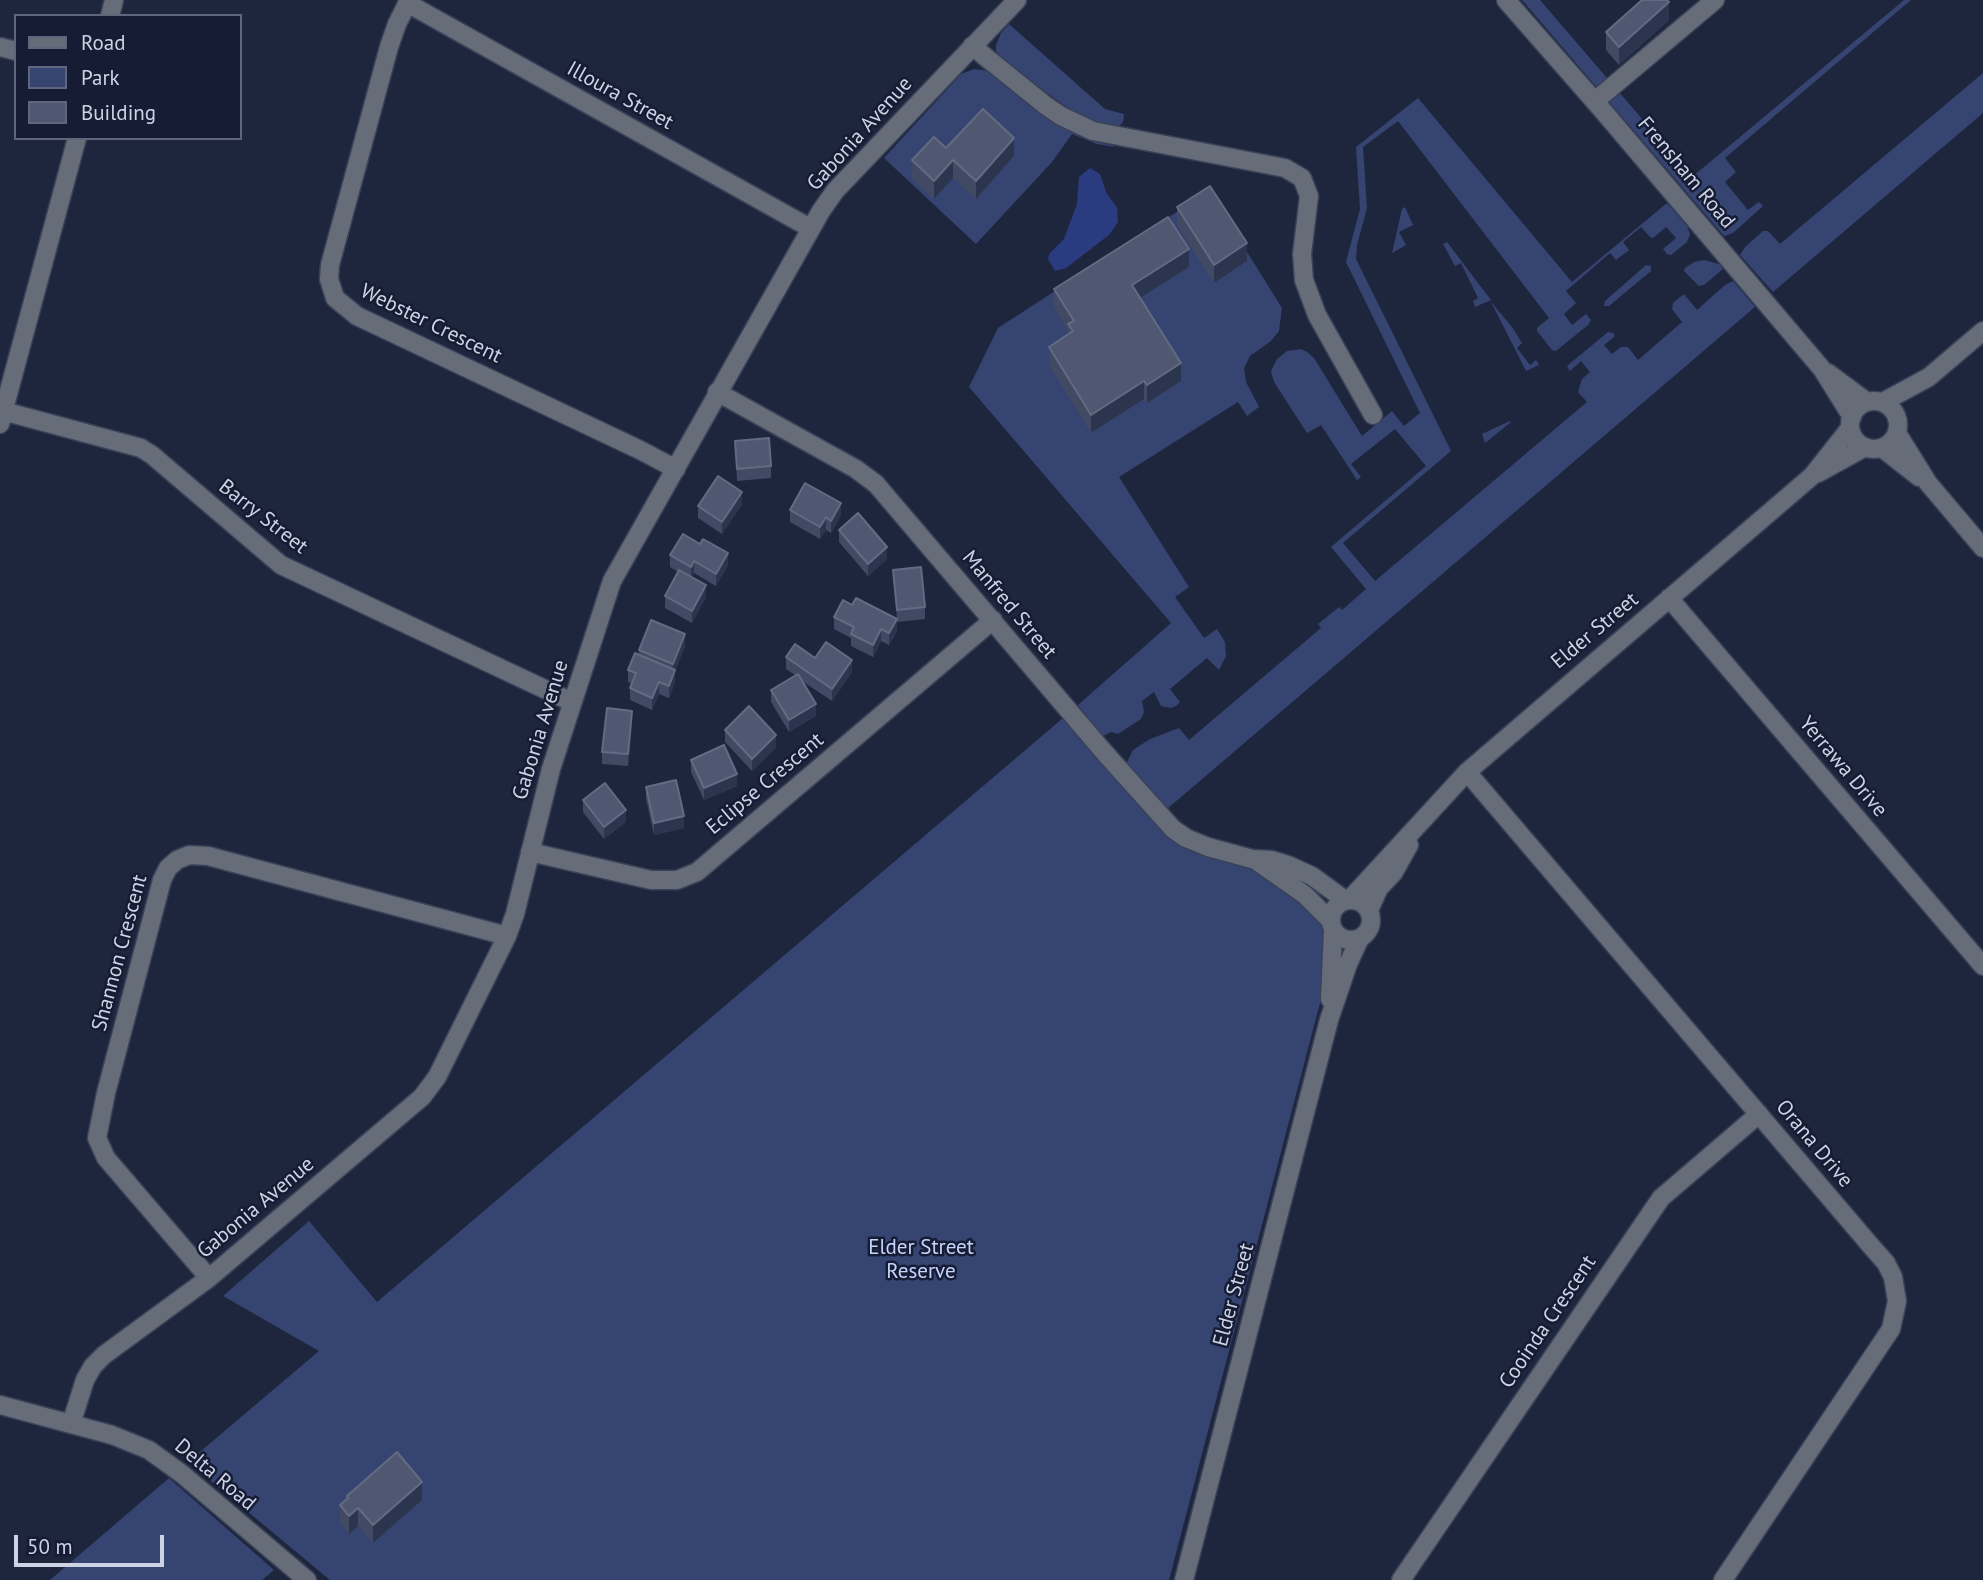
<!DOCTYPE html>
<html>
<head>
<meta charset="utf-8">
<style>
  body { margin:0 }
  #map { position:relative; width:1983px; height:1580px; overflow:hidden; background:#1e263e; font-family:"PT Sans",sans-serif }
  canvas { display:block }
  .legend { position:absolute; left:14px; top:14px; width:228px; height:126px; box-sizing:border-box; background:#151c34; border:2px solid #5f657a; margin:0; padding:9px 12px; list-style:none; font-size:21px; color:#cdd3e4 }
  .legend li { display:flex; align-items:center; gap:14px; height:35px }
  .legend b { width:35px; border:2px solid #5f657a }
  .scale { position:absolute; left:14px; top:1535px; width:150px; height:32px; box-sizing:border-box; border:4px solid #cdd3e4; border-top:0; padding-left:9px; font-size:21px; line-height:24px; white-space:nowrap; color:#cdd3e4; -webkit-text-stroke:5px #151c34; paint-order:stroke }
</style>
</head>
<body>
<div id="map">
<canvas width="1983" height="1580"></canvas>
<ul class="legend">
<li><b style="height:9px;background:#676c79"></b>Road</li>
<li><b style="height:19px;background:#364471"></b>Park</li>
<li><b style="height:19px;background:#505871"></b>Building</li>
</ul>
<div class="scale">50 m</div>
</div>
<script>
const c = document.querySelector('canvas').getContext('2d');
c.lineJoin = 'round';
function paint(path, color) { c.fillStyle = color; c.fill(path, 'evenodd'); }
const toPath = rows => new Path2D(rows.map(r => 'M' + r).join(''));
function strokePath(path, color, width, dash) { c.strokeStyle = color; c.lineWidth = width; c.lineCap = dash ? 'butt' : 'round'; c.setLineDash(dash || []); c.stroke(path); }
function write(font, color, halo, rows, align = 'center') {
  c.font = font + ' "PT Sans",sans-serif'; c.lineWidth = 5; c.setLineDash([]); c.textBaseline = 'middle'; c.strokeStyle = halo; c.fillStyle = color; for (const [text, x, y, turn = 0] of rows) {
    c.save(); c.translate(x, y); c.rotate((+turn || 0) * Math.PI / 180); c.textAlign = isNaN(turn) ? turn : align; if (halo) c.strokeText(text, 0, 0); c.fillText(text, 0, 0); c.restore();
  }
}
paint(toPath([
  [1522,0,1540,0,1692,177,1904,0,1911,0,1725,158,1736,172,1725,182,1748,210,1759,202,1763,206,1733,233,1724,236],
  [1009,24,1105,109,1124,114,1123,122,1117,129,1095,123,1072,111,1003,61,996,51,996,45,1001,33],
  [974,69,990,71,1068,129,1091,140,1114,146,1114,147,1097,144,1072,134,1052,162,976,244,884,158,961,74],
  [1983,73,1983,113,1773,292,1740,255,1745,247,1763,231,1768,231,1780,244],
  [1418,98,1572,282,1667,203,1687,226,1690,234,1687,242,1671,255,1667,254,1663,249,1676,238,1666,227,1653,238,1650,237,1641,227,1623,242,1629,250,1616,260,1610,253,1566,291,1576,303,1564,314,1572,325,1586,314,1591,320,1588,325,1556,351,1552,350,1537,331,1537,328,1549,318,1398,121,1363,147,1367,208,1357,245,1356,259,1451,451,1343,543,1375,581,1587,402,1578,392,1582,379,1590,372,1581,361,1570,371,1567,366,1608,332,1613,333,1615,336,1604,345,1612,354,1621,347,1628,347,1638,360,1682,322,1672,309,1673,303,1684,294,1697,310,1725,285,1733,281,1755,307,1167,809,1126,764,1133,750,1150,739,1179,728,1189,740,1321,628,1318,624,1339,607,1342,610,1366,589,1331,547,1426,466,1395,429,1351,464,1361,477,1357,480,1321,425,1307,433,1274,382,1271,371,1277,359,1287,351,1301,349,1307,352,1314,358,1362,436,1392,411,1404,426,1420,413,1346,262,1360,209,1356,147],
  [1209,191,1282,308,1279,331,1271,341,1250,356,1244,368,1246,382,1259,407,1247,416,1238,402,1119,477,1189,587,1175,597,1204,638,1217,629,1225,642,1226,656,1219,670,1207,658,1170,689,1180,702,1176,706,1171,708,1161,706,1154,692,1142,701,1144,712,1141,719,1118,734,1111,732,1103,736,1078,705,1171,623,969,387,998,328],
  [1405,207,1413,225,1399,232,1406,245,1392,253,1402,209],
  [1447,242,1491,300,1475,307,1473,301,1478,298,1461,263,1455,266,1443,244],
  [1704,260,1719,264,1723,269,1704,285,1699,286,1684,271,1685,268,1694,262],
  [1646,265,1651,266,1651,271,1609,306,1604,306,1605,301],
  [1491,302,1512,327,1522,343,1517,348,1530,365,1536,360,1539,365,1526,371],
  [1510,421,1511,422,1485,443,1482,434],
  [1063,718,1167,836,1197,853,1258,870,1312,909,1322,924,1325,938,1324,978,1320,1003,1169,1580,330,1580,188,1462,319,1351,223,1296,309,1221,377,1302],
  [169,1478,274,1570,262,1580,50,1580]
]), '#364471');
paint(toPath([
  [1090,168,1100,174,1106,192,1117,208,1118,222,1109,235,1066,268,1055,271,1048,259,1049,254,1064,239,1077,204,1079,177]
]), '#2b3b80');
const minor = toPath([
  [409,0,397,24,389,47,330,265,329,279,335,298,357,316,640,450,676,469],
  [1506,0,1604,112,1822,369,1852,417],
  [407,3,810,228],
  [110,16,114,0],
  [972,46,1045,105,1061,116,1093,131,1285,168,1302,178,1309,196,1302,254,1304,280,1317,315,1373,415],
  [0,47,16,51],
  [1595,101,1715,0],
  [1828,373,1867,402],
  [717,392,856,469,876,484,1104,752,1173,829,1186,838,1208,847,1252,859,1272,860,1288,865,1312,876,1345,900],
  '1850 425a24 24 0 1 1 48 0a24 24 0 1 1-48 0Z',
  [1883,402,1929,377,1983,331],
  [3,411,141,448,152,455,281,565,572,702],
  [0,424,77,138],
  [1897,433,1928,483,1983,548],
  [1882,448,1919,477],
  [1818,473,1865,447],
  [1669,598,1983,966],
  [1467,772,1871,1246,1886,1263,1893,1277,1897,1301,1891,1329,1723,1580],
  [530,852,651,880,677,880,697,872,993,620],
  [1258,862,1305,895,1330,920],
  [1350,899,1467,772,1812,476,1850,428],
  '1331 920a20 20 0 1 1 40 0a20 20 0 1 1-40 0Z',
  [1369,910,1379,888,1394,872,1409,845],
  [1330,999,1333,930],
  [209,1278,106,1158,97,1138,106,1093,162,880,168,868,177,860,189,855,208,856,507,936],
  [0,1405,112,1435,149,1450,182,1474,307,1580],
  [71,1424,85,1380,93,1366,104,1355,209,1278,422,1097,437,1077,507,936,515,914,551,769,612,581,821,211,835,191,1017,0],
  [1184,1580,1329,1020,1348,964,1360,938],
  [1401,1580,1661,1198,1759,1114]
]);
strokePath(minor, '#3a4259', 21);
strokePath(minor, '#676c79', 18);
paint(toPath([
  [1669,20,1619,65,1606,50,1606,32],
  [946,148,1014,156,976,199,953,178,934,199,912,178,912,160],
  [1177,207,1247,261,1214,283,1177,225],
  [1189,267,1140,298,1181,381,1147,403,1144,399,1091,433,1049,365,1049,347,1068,335,1068,330,1054,307,1054,289],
  [735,441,771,466,771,478,737,481],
  [742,504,722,534,698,518,698,506],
  [790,510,841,515,831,533,826,530,820,539,790,522],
  [839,530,887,559,868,576,839,542],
  [670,555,728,565,716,586,694,573,692,577,706,597,692,623,665,608,665,596,678,572,670,567],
  [893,570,925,607,925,619,897,622,897,621,897,631,889,645,881,641,873,657,851,646,851,638,834,629,834,617,852,605,897,619],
  [685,646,675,671,675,682,669,698,659,694,652,710,630,700,630,688,631,683,628,682,628,670,639,654,639,650],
  [786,657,815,658,852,672,832,701,802,681,816,716,789,732,771,702,771,690,795,675,786,669],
  [632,723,628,766,602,764,602,752],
  [725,730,776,747,752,771,725,742],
  [691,760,737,786,704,800,691,772],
  [646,787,684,828,654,835,646,799],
  [583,800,626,822,604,839,583,812],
  [347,1496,422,1500,373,1543,358,1526,349,1534,340,1523,340,1505,347,1499]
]), '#414963');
paint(toPath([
  [1669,2,1669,20,1619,65,1619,47],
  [1014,138,1014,156,976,199,976,181],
  [953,160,953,178,934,199,934,181],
  [1247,243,1247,261,1214,283,1214,265],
  [1189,249,1189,267,1132,303,1132,285],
  [1181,363,1181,381,1147,403,1147,385],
  [1144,381,1144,399,1091,433,1091,415],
  [742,492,742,504,722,534,722,522],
  [841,503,841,515,831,533,831,521],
  [826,517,826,530,820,539,820,527],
  [887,547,887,559,868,576,868,564],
  [728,553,728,565,716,586,716,574],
  [694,561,694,573,691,579,691,567],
  [706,585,706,597,692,623,692,611],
  [897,619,897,631,889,645,889,633],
  [881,629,881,641,873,657,873,645],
  [685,634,685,646,675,671,675,682,669,698,669,686,673,675,673,664],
  [852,660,852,672,832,701,832,689],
  [659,682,659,694,652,710,652,698],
  [816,704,816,716,789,732,789,720],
  [632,711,632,723,628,766,628,754],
  [776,735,776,747,752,771,752,759],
  [737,774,737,786,704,800,704,788],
  [626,810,626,822,604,839,604,827],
  [684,816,684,828,654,835,654,823],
  [422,1482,422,1500,373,1543,373,1525],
  [358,1508,358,1526,349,1534,349,1516]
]), '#2c354e');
const building = toPath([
  [1642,0,1667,0,1669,2,1619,47,1606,32,1642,0],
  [983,109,1014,138,976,181,953,160,934,181,912,160,934,137,946,148,983,109],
  [1210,186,1247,243,1214,265,1177,207,1210,186],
  [1168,217,1189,249,1132,285,1181,363,1147,385,1144,381,1091,415,1049,347,1073,331,1068,324,1074,321,1054,289,1168,217],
  [769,438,771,466,737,469,735,441,769,438],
  [718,476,742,492,722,522,698,506,718,476],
  [805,483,841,503,831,521,826,517,820,527,790,510,805,483],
  [858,513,887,547,868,564,839,530,858,513],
  [683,534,700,544,703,539,728,553,716,574,694,561,691,567,670,555,683,534],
  [921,567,925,607,897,610,893,570,921,567],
  [679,570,706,585,692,611,665,596,679,570],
  [856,598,897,619,889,633,881,629,873,645,851,634,854,627,834,617,843,600,852,605,856,598],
  [651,620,685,634,673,664,639,650,651,620],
  [826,642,852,660,832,689,786,657,795,644,815,658,826,642],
  [635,653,675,670,669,686,659,682,652,698,630,688,636,673,628,670,635,653],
  [798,674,816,704,789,720,771,690,798,674],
  [749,706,776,735,752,759,725,730,749,706],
  [607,708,632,711,628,754,602,752,607,708],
  [724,745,737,774,704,788,691,760,724,745],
  [676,780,684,816,654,823,646,787,676,780],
  [605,783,626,810,604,827,583,800,605,783],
  [397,1452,422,1482,373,1525,358,1508,349,1516,340,1505,348,1498,347,1496,397,1452]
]);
paint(building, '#505871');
strokePath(building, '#636b83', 2);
write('21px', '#cdd3e4', '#151c34', [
  ["Illoura Street",620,96,29],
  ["Gabonia Avenue",860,134,-48],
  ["Frensham Road",1686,173,50],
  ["Webster Crescent",431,324,26],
  ["Barry Street",263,517,38],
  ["Manfred Street",1009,605,50],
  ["Elder Street",1595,631,-40],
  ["Gabonia Avenue",541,730,-73],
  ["Yerrawa Drive",1843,767,50],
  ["Eclipse Crescent",765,784,-40],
  ["Shannon Crescent",120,953,-75],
  ["Orana Drive",1814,1144,50],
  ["Gabonia Avenue",256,1208,-40],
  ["Elder Street",1234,1295,-75],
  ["Cooinda Crescent",1548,1322,-56],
  ["Delta Road",215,1475,40]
]);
write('21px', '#c5d4fd', '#151c34', [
  ["Elder Street",921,1248],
  ["Reserve",921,1272]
]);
</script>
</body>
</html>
